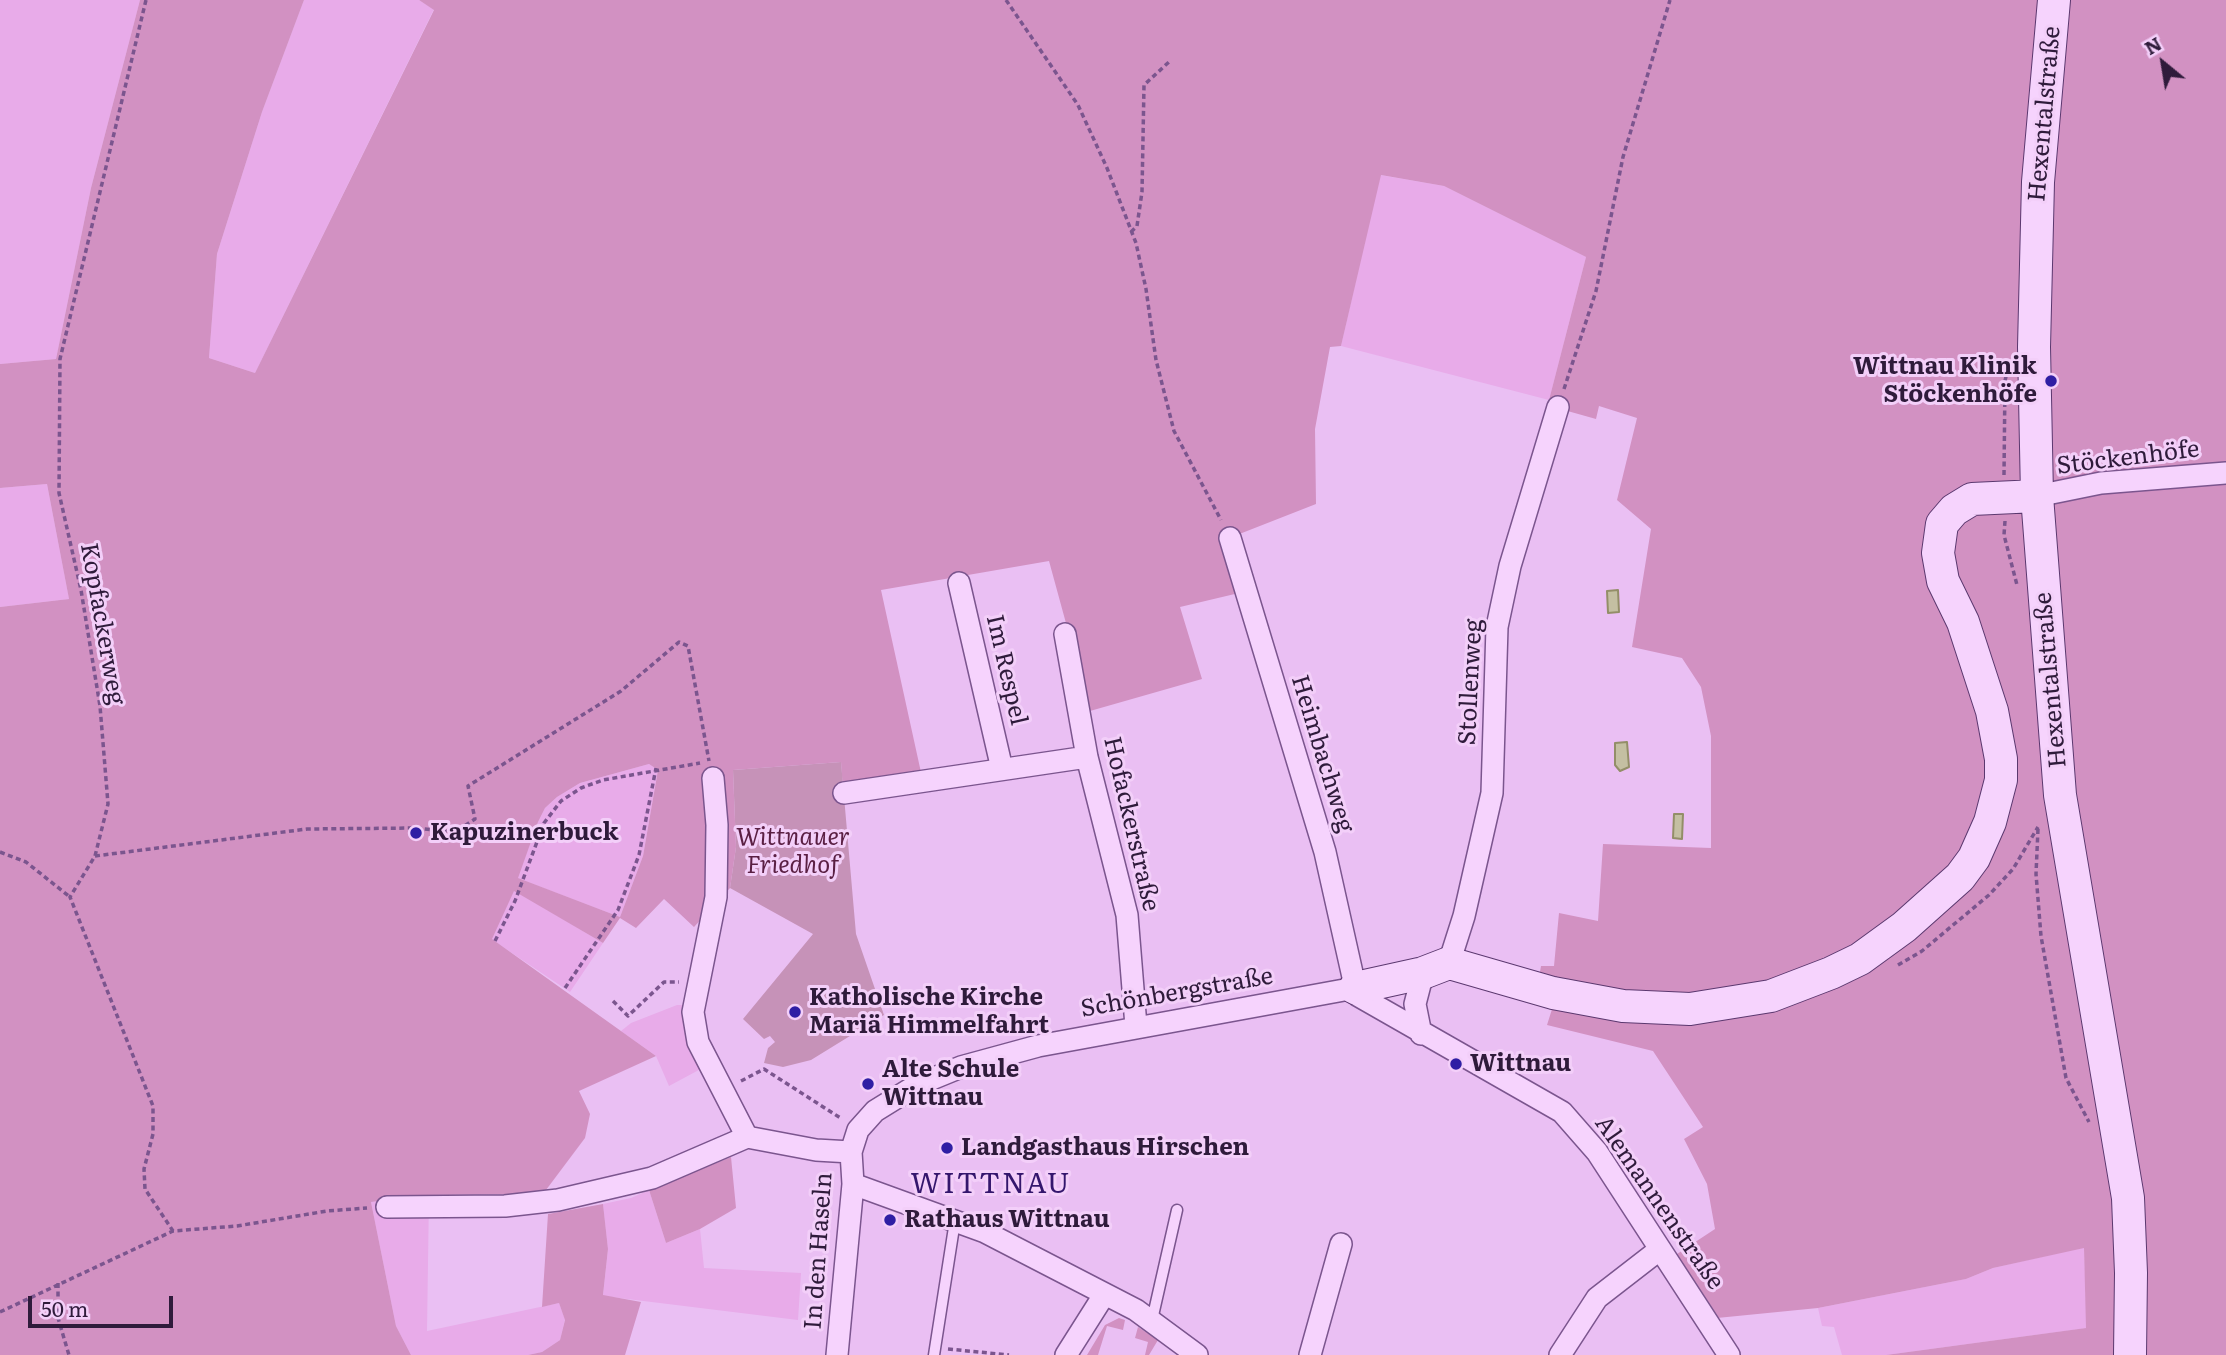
<!DOCTYPE html>
<html>
<head>
<meta charset="utf-8">
<style>
  body { margin:0 }
  #map { position:relative; width:2226px; height:1355px; overflow:hidden; background:#eabff3; font-family:Literata,serif }
  canvas { display:block }
  .north { position:absolute; left:2128px; top:28px; width:70px; height:70px; -webkit-text-stroke:5px #f3cff9; paint-order:stroke; rotate:330deg; font-size:19px; font-weight:700; line-height:28px; text-align:center; color:#2f1b3b }
  .north::after { content:''; display:block; margin:auto; width:24px; height:32px; background:#2f1b3b; clip-path:polygon(50% 0,100% 100%,50% 72%,0 100%) }
  .scale { position:absolute; left:28px; top:1296px; width:145px; height:32px; box-sizing:border-box; border:4px solid #2f1b3b; border-top:0; padding-left:9px; font-size:21px; line-height:24px; white-space:nowrap; color:#2f1b3b; -webkit-text-stroke:5px #f3cff9; paint-order:stroke }
</style>
</head>
<body>
<div id="map">
<canvas width="2226" height="1355"></canvas>
<div class="north">N</div>
<div class="scale">50 m</div>
</div>
<script>
const c = document.querySelector('canvas').getContext('2d');
c.lineJoin = 'round';
function paint(path, color) { c.fillStyle = color; c.fill(path, 'evenodd'); }
const toPath = rows => new Path2D(rows.map(r => 'M' + r).join(''));
function strokePath(path, color, width, dash) { c.strokeStyle = color; c.lineWidth = width; c.lineCap = dash ? 'butt' : 'round'; c.setLineDash(dash || []); c.stroke(path); }
function write(font, color, halo, rows, align = 'center') {
  c.font = font + ' Literata,serif'; c.lineWidth = 6; c.setLineDash([]); c.textBaseline = 'middle'; c.strokeStyle = halo; c.fillStyle = color; for (const [text, x, y, turn = 0] of rows) {
    c.save(); c.translate(x, y); c.rotate((+turn || 0) * Math.PI / 180); c.textAlign = isNaN(turn) ? turn : align; if (halo) c.strokeText(text, 0, 0); c.fillText(text, 0, 0); c.restore();
  }
}
paint(toPath([
  [0,0,140,0,91,188,56,359,0,364],
  [304,0,419,0,434,9,255,373,209,358,217,254,262,112],
  [1380,175,1444,186,1586,257,1549,400,1341,346],
  [47,484,69,599,0,607,0,488],
  [649,764,658,770,643,856,620,917,517,878,538,822,545,808,557,797,580,783],
  [514,890,603,943,570,992,491,939],
  [677,1005,694,1005,710,1064,669,1086,656,1056,621,1031,631,1023],
  [649,1190,666,1243,700,1229,704,1268,801,1273,798,1320,603,1296,608,1249,603,1204,631,1198],
  [429,1195,427,1331,559,1303,565,1319,560,1340,542,1352,528,1355,411,1355,396,1326,371,1202],
  [2084,1247,2087,1328,1886,1355,1842,1355,1834,1327,1822,1326,1818,1308,1966,1279,1993,1268]
]), '#e8abe9');
paint(toPath([
  [140,0,304,0,262,112,217,254,209,358,255,373,434,10,419,0,2226,0,2226,1355,1886,1355,2086,1328,2084,1248,1993,1268,1966,1279,1818,1308,1717,1318,1674,1256,1715,1229,1707,1184,1684,1139,1703,1127,1653,1051,1547,1025,1553,1006,1539,978,1541,966,1554,966,1559,913,1598,921,1603,844,1711,848,1711,736,1701,687,1682,658,1632,647,1651,529,1617,500,1637,418,1599,406,1596,419,1564,410,1549,400,1586,257,1444,186,1381,175,1341,346,1330,347,1315,429,1316,504,1219,542,1239,593,1180,607,1202,679,1090,711,1049,561,881,590,922,777,843,789,841,762,733,770,736,847,730,888,694,927,664,899,636,928,620,918,603,943,514,891,492,939,656,1056,579,1091,590,1114,585,1138,543,1194,429,1195,371,1202,396,1326,411,1355,0,1355,0,607,69,599,47,484,0,488,0,364,56,359,91,188],
  [649,764,658,770,643,856,620,917,518,878,538,822,545,808,557,797,580,783],
  [731,1157,736,1208,700,1229,666,1243,649,1190],
  [603,1204,608,1249,603,1295,641,1302,625,1355,528,1355,542,1352,560,1340,565,1320,559,1303,542,1307,548,1214],
  [1119,1318,1125,1320,1123,1330,1107,1326,1098,1355,1087,1355,1105,1325],
  [1138,1327,1158,1340,1149,1355,1145,1355,1148,1342,1135,1338]
]), '#d291c2');
paint(toPath([
  [841,762,856,934,884,1015,811,1060,783,1067,764,1063,768,1048,775,1042,770,1036,764,1039,743,1019,813,934,730,888,736,847,733,770]
]), '#c692b8');
const water = toPath([
  [1618,590,1619,612,1608,613,1607,591,1618,590],
  [1627,742,1629,767,1620,771,1615,765,1615,743,1627,742],
  [1674,814,1683,814,1682,839,1673,838,1674,814]
]);
paint(water, '#c4bfa2');
strokePath(water, '#938e68', 2);
const lane = toPath([
  [1152,1320,1177,1210],
  [934,1355,955,1221]
]);
const street = toPath([
  [2037,496,2101,483,2226,473],
  [1230,538,1325,852,1357,995,1562,1112,1597,1152,1729,1355],
  [959,583,1002,769],
  [1065,634,1087,757,1127,915,1136,1026],
  [713,778,717,825,716,897,693,1012,698,1042,747,1137],
  [844,793,1087,757],
  [1449,963,1464,916,1492,793,1497,627,1510,566,1558,407],
  [1421,1034,1415,1004,1423,973],
  [853,1184,985,1232,1136,1310,1197,1355],
  [387,1207,505,1206,558,1200,652,1178,747,1137,816,1150,851,1152],
  [837,1355,853,1184,851,1152,858,1130,875,1111,917,1085,961,1067,1038,1046,1355,988],
  [1066,1355,1104,1295],
  [1310,1355,1341,1244],
  [1560,1355,1597,1298,1659,1250]
]);
const secondary = toPath([
  [2054,0,2038,182,2034,347,2037,496,2060,795,2128,1198,2131,1273,2130,1355],
  [1355,988,1423,973,1449,963,1553,993,1623,1006,1690,1009,1771,996,1831,973,1860,959,1904,927,1960,877,1974,858,1990,822,2001,780,2001,759,1992,711,1963,622,1943,581,1938,553,1942,524,1954,510,1972,499,2037,496]
]);
strokePath(lane, '#7b558e', 13);
strokePath(street, '#7b558e', 24);
strokePath(secondary, '#5b386f', 34);
strokePath(toPath([
  [146,0,60,359,59,493,81,590,100,706,108,804,95,856,70,897,153,1106,153,1134,144,1169,145,1189,173,1231],
  [1006,0,1078,105,1107,168,1136,243,1146,289,1156,360,1174,431,1221,520],
  [1131,232,1137,226,1142,192,1144,85,1170,61],
  [1564,389,1596,291,1623,157,1670,0],
  [2060,454,2071,471],
  [2004,475,2005,381,2008,367],
  [2005,521,2004,535,2017,585],
  [2038,829,2036,874,2041,936,2066,1078,2089,1122],
  [0,852,26,862,70,897],
  [95,856,307,829,416,828,455,832,475,819,468,786,621,691,679,642,688,646,709,761],
  [495,941,515,901,544,823,561,801,581,788,603,780,700,763],
  [1898,965,1922,951,1989,895,2013,869,2038,827],
  [565,988,618,910,639,855,656,768],
  [613,1001,628,1016,664,982,679,982],
  [741,1081,764,1069,842,1119],
  [58,1283,58,1318,69,1355],
  [0,1312,173,1231,237,1226,327,1211,367,1208],
  [948,1349,1009,1355]
]), '#7b558e', 3.5, [5, 3.5]);
strokePath(lane, '#f6d3fd', 10);
strokePath(street, '#f6d3fd', 21);
strokePath(secondary, '#f6d3fd', 32);
for (const [x, y, r, color] of [
  [2051,381,7,"#2f1ea4"],
  [416,833,7,"#2f1ea4"],
  [795,1012,7,"#2f1ea4"],
  [1456,1064,7,"#2f1ea4"],
  [868,1084,7,"#2f1ea4"],
  [947,1148,7,"#2f1ea4"],
  [890,1220,7,"#2f1ea4"]
]) { const dot = new Path2D(); dot.arc(x, y, r, 0, 2 * Math.PI); c.fillStyle = color; c.fill(dot); strokePath(dot, '#f3cff9', 2.5); }
write('24px', '#2f1b3b', '#f3cff9', [
  ["Hexentalstraße",2045,114,-85],
  ["Stöckenhöfe",2128,458,-7],
  ["Kopfackerweg",102,624,80],
  ["Im Respel",1006,670,77],
  ["Hexentalstraße",2051,680,-95],
  ["Stollenweg",1471,682,-87],
  ["Heimbachweg",1322,754,73],
  ["Hofackerstraße",1131,824,77],
  ["Schönbergstraße",1177,993,-10],
  ["Alemannenstraße",1659,1203,55],
  ["In den Haseln",819,1251,-86]
]);
write('bold 24px', '#2f1b3b', '#f3cff9', [
  ["Wittnau Klinik",2037,367,"right"],
  ["Stöckenhöfe",2037,395,"right"],
  ["Kapuzinerbuck",430,833],
  ["Katholische Kirche",809,998],
  ["Mariä Himmelfahrt",809,1026],
  ["Wittnau",1470,1064],
  ["Alte Schule",882,1070],
  ["Wittnau",882,1098],
  ["Landgasthaus Hirschen",961,1148],
  ["Rathaus Wittnau",904,1220]
], 'left');
write('italic 24px', '#5a1f43', '#f3cff9', [
  ["Wittnauer",793,838],
  ["Friedhof",793,866]
]);
c.letterSpacing = '2px';
write('28px', '#34166d', '#f3cff9', [
  ["WITTNAU",991,1185]
]);
c.letterSpacing = '0px';
</script>
</body>
</html>
